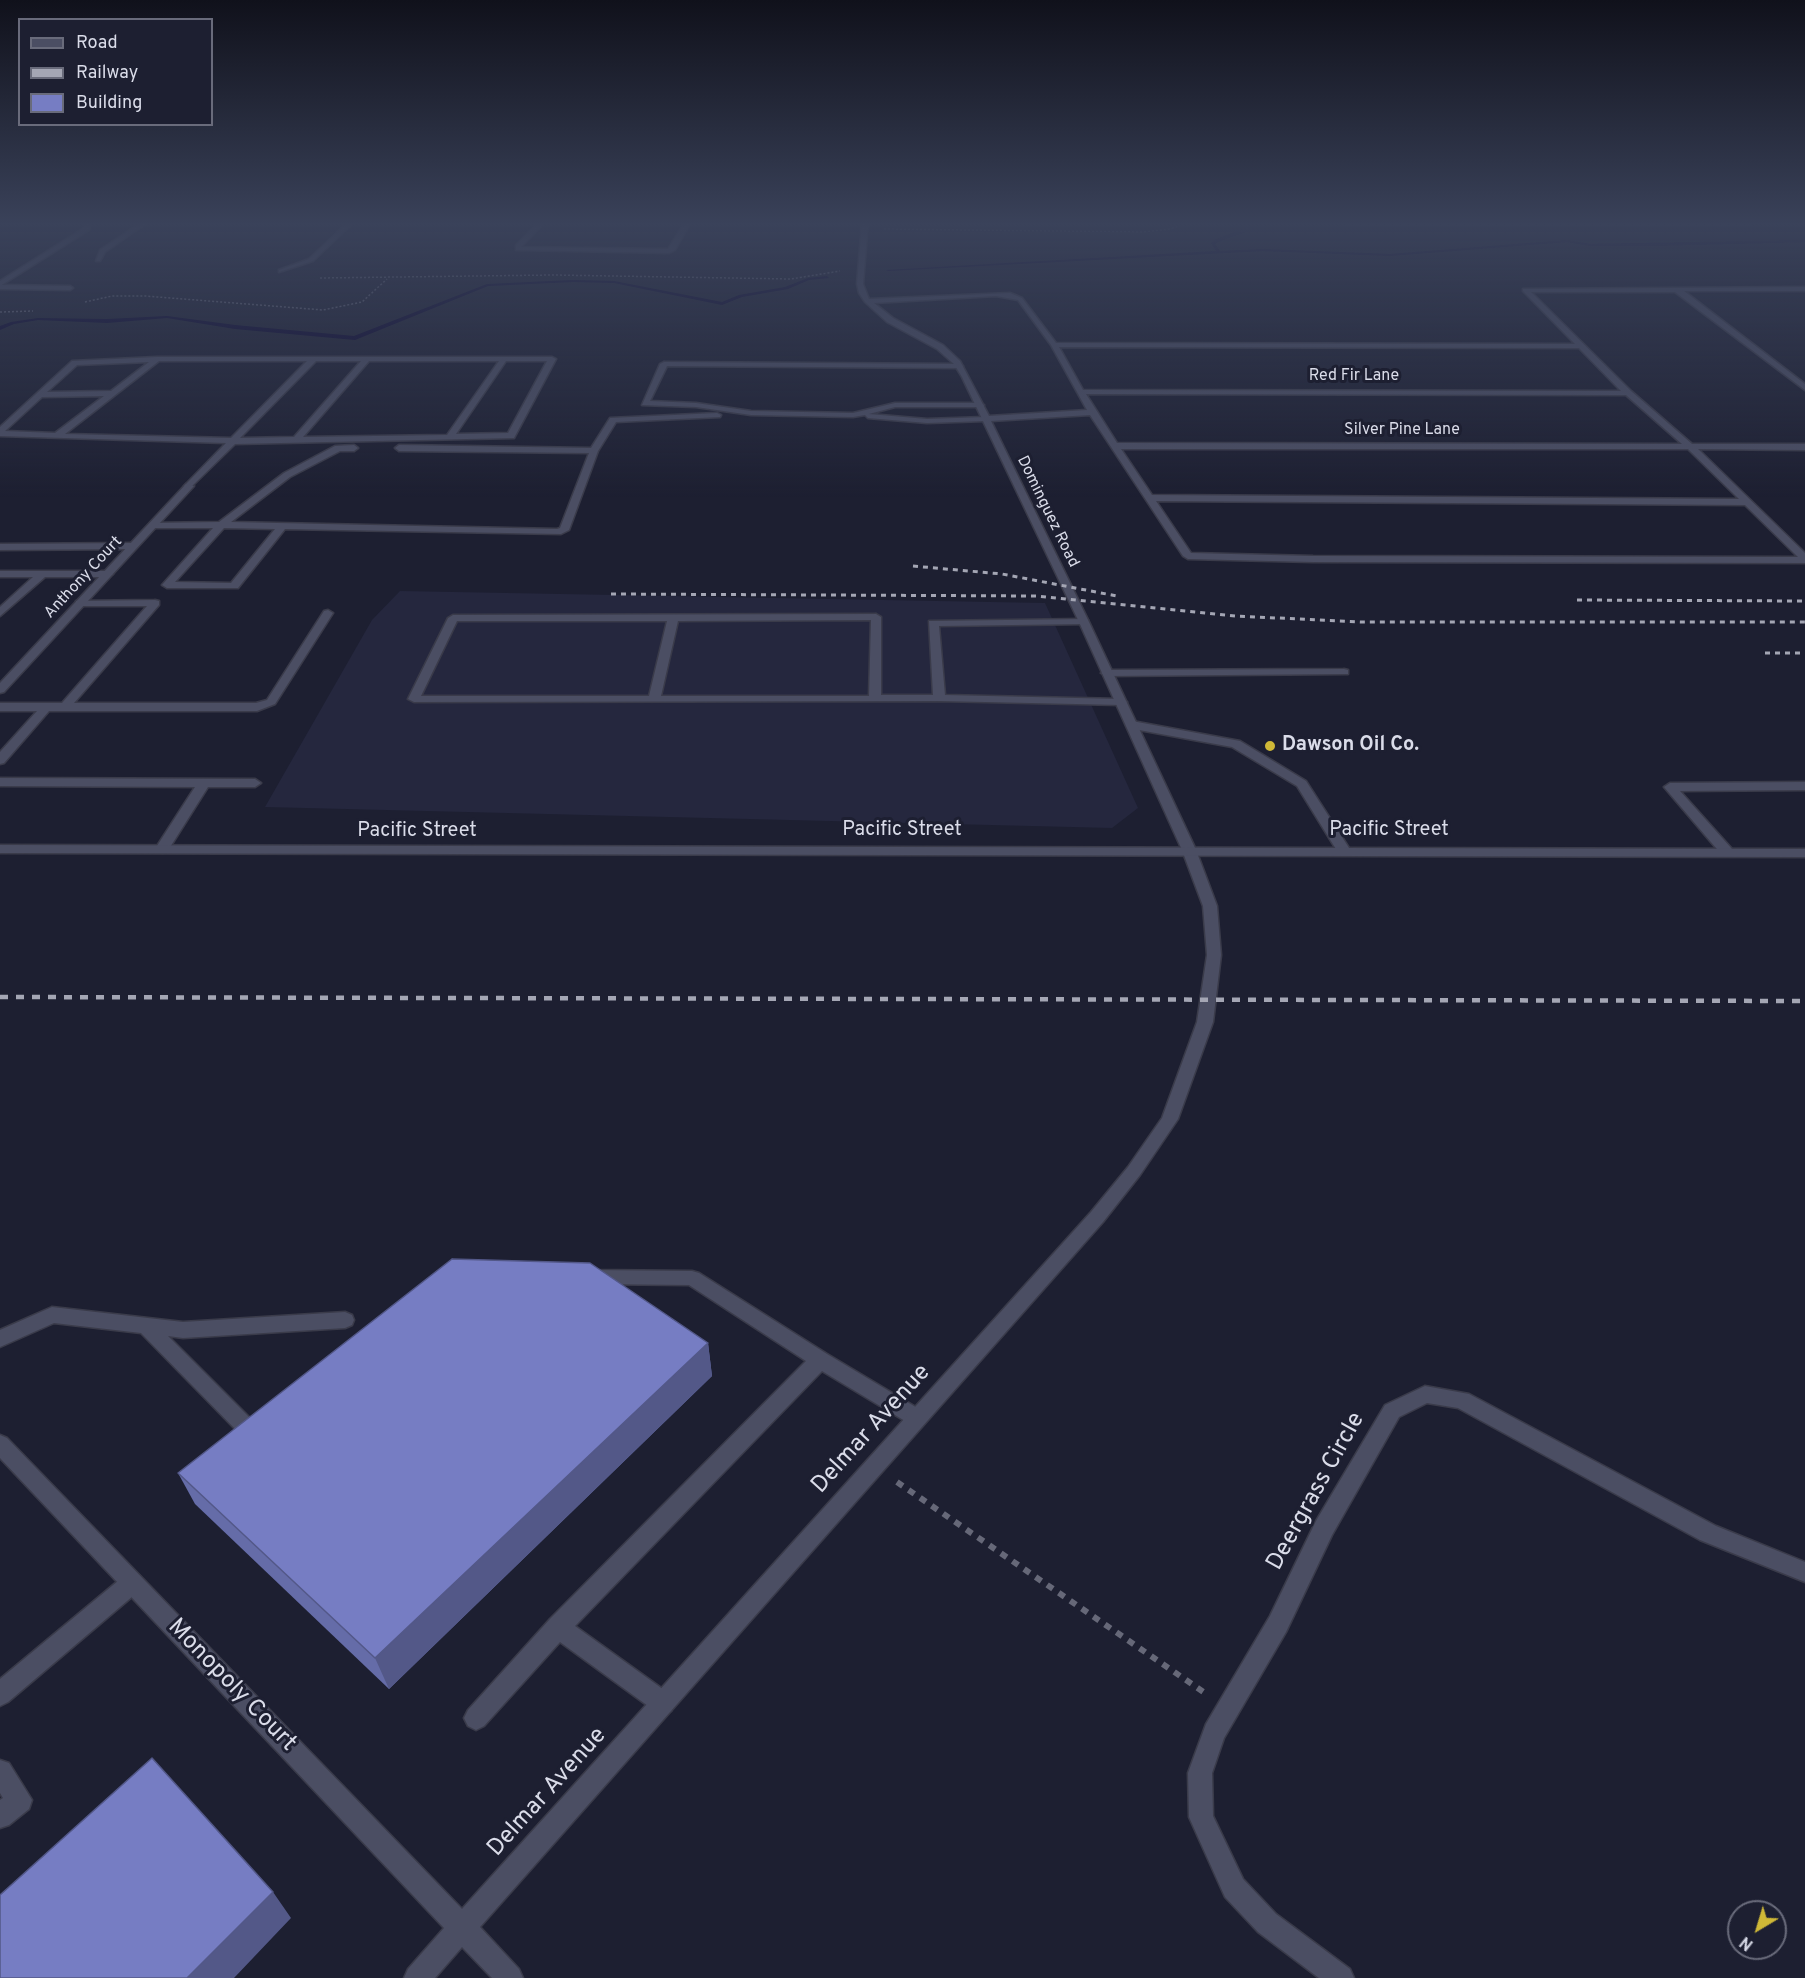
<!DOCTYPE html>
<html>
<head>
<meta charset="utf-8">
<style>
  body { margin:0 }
  #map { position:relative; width:1805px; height:1978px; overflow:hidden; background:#1d1f31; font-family:Overpass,sans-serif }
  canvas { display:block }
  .legend { position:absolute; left:18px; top:18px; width:195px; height:108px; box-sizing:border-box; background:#1d1f31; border:2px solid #696b7b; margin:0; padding:8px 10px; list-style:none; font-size:18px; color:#dadce9 }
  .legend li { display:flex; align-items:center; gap:12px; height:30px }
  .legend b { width:30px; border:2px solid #696b7b }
  .north { position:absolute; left:1727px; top:1900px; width:60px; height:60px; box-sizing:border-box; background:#1d1f31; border:2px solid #696b7b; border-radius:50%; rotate:218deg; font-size:16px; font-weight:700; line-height:24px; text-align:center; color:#dadce9 }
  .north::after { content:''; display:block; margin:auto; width:21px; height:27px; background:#cfb837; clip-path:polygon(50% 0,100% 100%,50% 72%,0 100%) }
</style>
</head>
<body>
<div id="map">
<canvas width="1805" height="1978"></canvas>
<ul class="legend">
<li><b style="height:8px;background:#4b4e63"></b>Road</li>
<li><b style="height:8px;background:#a4a6b4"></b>Railway</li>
<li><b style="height:16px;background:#767dc3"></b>Building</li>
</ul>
<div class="north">N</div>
</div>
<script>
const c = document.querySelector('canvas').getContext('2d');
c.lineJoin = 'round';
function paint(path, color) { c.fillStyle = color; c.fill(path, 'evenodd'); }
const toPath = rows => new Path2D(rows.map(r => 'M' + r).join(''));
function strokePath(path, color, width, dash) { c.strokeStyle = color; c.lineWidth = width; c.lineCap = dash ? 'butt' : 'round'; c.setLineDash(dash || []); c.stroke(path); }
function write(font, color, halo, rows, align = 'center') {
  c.font = font + ' Overpass,sans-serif'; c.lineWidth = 6; c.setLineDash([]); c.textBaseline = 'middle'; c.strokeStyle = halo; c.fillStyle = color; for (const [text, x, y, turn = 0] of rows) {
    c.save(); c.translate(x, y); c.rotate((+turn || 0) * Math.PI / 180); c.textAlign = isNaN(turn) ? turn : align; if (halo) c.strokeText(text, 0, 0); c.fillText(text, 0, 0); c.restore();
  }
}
paint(toPath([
  [1340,222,1760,222,1747,227,1345,227],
  [400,591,1045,603,1138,808,1112,828,265,807,372,620]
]), '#25273e');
paint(toPath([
  [1245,222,1250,230,1218,242,1215,244,1220,251,1263,249,1390,254,1567,240,1590,244,1805,240,1805,242,1654,246,1590,246,1567,242,1390,256,1263,251,888,271,886,270,1216,251,1211,243,1214,240,1246,228,1243,223,1245,222],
  [827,276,829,278,809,280,788,289,742,297,722,305,614,283,573,282,488,286,355,340,235,329,167,318,107,323,38,320,14,324,0,330,0,326,11,322,38,318,107,319,167,316,235,325,354,336,487,284,573,280,614,281,722,302,739,295,785,287,808,278,827,276]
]), '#06002b');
const service = toPath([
  [82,222,92,222,89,224,82,222],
  [0,285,70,286,73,288,70,290,0,289,0,285],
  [157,357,552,357,556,359,514,438,235,444,189,489,184,486,186,484,226,443,0,436,0,427,72,361,157,357],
  [159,361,307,361,231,438,65,434,159,361],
  [316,361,361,361,294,437,240,438,316,361],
  [369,361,499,361,447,435,303,437,369,361],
  [506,361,547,361,508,433,456,434,506,361],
  [149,362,111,391,47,392,77,365,149,362],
  [104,396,55,433,5,431,42,397,104,396],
  [664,362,959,364,963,366,962,368,667,366,650,401,696,403,751,411,853,413,895,403,980,403,984,405,983,407,895,407,869,414,927,419,985,417,989,419,985,421,927,423,868,418,865,415,853,417,751,415,696,407,642,405,660,364,664,362],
  [717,413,721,415,720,417,616,422,598,451,569,530,561,534,285,529,238,588,167,588,162,585,213,528,154,528,149,525,151,523,219,522,284,473,335,446,354,445,358,448,354,451,340,451,290,477,231,522,557,529,560,528,589,453,399,451,395,448,399,445,591,448,610,418,717,413],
  [224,528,275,529,231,583,175,582,224,528],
  [0,544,133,543,138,546,133,549,0,550,0,544],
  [0,571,108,571,113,574,108,577,45,577,0,616,0,607,33,577,0,577,0,571],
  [155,600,159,601,159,605,74,703,256,703,267,700,324,611,328,610,333,613,275,704,257,711,49,711,4,763,0,764,0,752,37,711,0,711,0,703,62,703,147,606,80,606,76,605,76,601,155,600],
  [876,614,881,617,881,695,933,695,929,621,1084,619,1088,620,1088,624,939,626,945,695,1121,699,1127,702,1121,705,939,701,414,702,408,699,448,618,453,615,876,614],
  [871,620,869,696,661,696,678,621,871,620],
  [457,621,667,621,649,696,421,696,457,621],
  [1344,669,1348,670,1348,674,1107,676,1101,673,1107,670,1344,669],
  [1132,721,1240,741,1306,781,1351,851,1349,854,1339,854,1297,786,1232,747,1128,728,1126,725,1132,721],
  [0,778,255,779,261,783,255,787,208,787,167,852,162,853,155,849,195,787,0,786,0,778],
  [1805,782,1805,790,1680,791,1732,849,1734,852,1732,855,1727,856,1722,855,1664,787,1670,783,1805,782],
  [591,1270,692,1271,699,1273,827,1354,924,1412,927,1418,924,1424,917,1427,910,1424,822,1371,575,1626,671,1695,675,1703,671,1711,663,1715,655,1711,560,1642,484,1726,476,1730,468,1726,464,1718,468,1710,550,1619,806,1361,689,1285,591,1284,585,1282,582,1277,585,1272,591,1270],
  [52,1307,183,1322,345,1312,352,1315,354,1320,352,1325,345,1328,183,1338,168,1336,254,1422,257,1428,254,1434,247,1437,240,1434,141,1333,54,1323,0,1347,0,1330,52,1307],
  [132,1573,140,1576,143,1583,140,1590,8,1702,0,1706,0,1679,124,1576,132,1573],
  [0,1760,9,1763,32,1800,29,1809,9,1825,0,1828,0,1800,3,1798,0,1793,0,1760]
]);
const minor = toPath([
  [80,222,91,223,89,230,0,286,0,281,84,228,86,225,80,222],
  [142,222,148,222,105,252,100,261,96,261,100,250,142,222],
  [348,222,354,222,313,261,279,272,279,270,309,259,348,222],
  [539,222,545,222,521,247,668,249,685,222,691,222,675,250,669,253,516,250,516,245,539,222],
  [862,222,868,222,863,284,869,299,1010,293,1022,298,1056,343,1575,344,1523,291,1523,289,1805,287,1805,291,1684,291,1805,384,1805,390,1675,292,1531,292,1631,391,1692,444,1805,444,1805,450,1698,449,1805,553,1805,563,1313,562,1188,559,1183,556,1090,415,991,421,1089,622,1196,850,1217,906,1221,955,1213,1022,1178,1119,1140,1175,1103,1222,480,1927,519,1969,523,1978,492,1978,462,1947,435,1978,404,1978,408,1969,444,1928,0,1458,0,1435,7,1438,462,1909,1091,1212,1128,1167,1162,1118,1197,1022,1207,955,1203,906,1182,850,1079,622,962,377,954,364,937,349,887,322,865,302,859,293,857,284,862,222],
  [996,296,1018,300,1051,345,1087,410,989,416,960,361,943,345,893,318,874,303,996,296],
  [1059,347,1579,348,1621,391,1083,390,1059,347],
  [1086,394,1626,395,1682,444,1117,443,1086,394],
  [1121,449,1688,449,1739,499,1152,495,1121,449],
  [1156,501,1745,505,1798,557,1313,556,1191,553,1156,501],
  [186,484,194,486,4,692,0,693,0,683,186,484],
  [1425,1386,1469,1394,1716,1526,1805,1562,1805,1582,1700,1540,1458,1408,1427,1403,1399,1417,1332,1535,1286,1632,1224,1738,1212,1773,1213,1816,1243,1879,1276,1914,1350,1969,1354,1978,1319,1978,1258,1932,1225,1897,1189,1817,1188,1773,1206,1724,1270,1616,1316,1521,1385,1405,1425,1386]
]);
const secondary = toPath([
  [0,845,1805,849,1805,857,0,853,0,845]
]);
strokePath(service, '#3a3b4a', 3);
strokePath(minor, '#3a3b4a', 3);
strokePath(secondary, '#3a3b4a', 3);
strokePath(toPath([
  [884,229,1143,232,1170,229,1176,227,1177,222],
  [320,278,553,275,791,279,840,271],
  [85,302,112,296,145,296,323,310,362,302,387,279],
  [0,312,33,311]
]), '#666878', 1.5, [2, 2]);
strokePath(toPath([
  [897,1482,1205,1693]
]), '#666878', 6, [7, 7]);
paint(service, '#4b4e63');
paint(minor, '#4b4e63');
paint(secondary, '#4b4e63');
strokePath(toPath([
  [913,566,1002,574,1117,596],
  [611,594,1037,596,1235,616,1362,622,1805,622],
  [1577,600,1805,601],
  [1765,653,1805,653]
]), '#a4a6b4', 3, [5, 5]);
strokePath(toPath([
  [0,997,1805,1001]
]), '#a4a6b4', 4.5, [8, 8]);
paint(toPath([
  [708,1343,712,1376,389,1689,195,1504,178,1473]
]), '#656ca8');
paint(toPath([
  [708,1343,712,1376,389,1689,375,1658],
  [273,1892,291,1918,234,1978,187,1978]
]), '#535888');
const building = toPath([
  [452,1259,590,1263,708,1343,375,1658,178,1473,452,1259],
  [152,1758,273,1892,187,1978,0,1978,0,1895,152,1758]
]);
paint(building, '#767dc3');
strokePath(building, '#535888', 1.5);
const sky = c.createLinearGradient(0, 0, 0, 498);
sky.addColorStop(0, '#10111b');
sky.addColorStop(0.45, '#3a425a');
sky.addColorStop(1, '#3a425a00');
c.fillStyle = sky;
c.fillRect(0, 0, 1805, 498);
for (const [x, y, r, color] of [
  [1270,746,6,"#cfb837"]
]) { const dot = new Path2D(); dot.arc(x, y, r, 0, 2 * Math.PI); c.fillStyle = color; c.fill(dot); strokePath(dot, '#1d1f31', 2); }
write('16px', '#dadce9', '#1d1f31', [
  ["Red Fir Lane",1354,377],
  ["Silver Pine Lane",1402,431],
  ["Dominguez Road",1047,512,64],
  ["Anthony Court",84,578,-47]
]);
write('bold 20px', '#dadce9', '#1d1f31', [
  ["Dawson Oil Co.",1282,746]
], 'left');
write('20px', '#dadce9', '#1d1f31', [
  ["Pacific Street",902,831],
  ["Pacific Street",1389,831],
  ["Pacific Street",417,832]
]);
write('24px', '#dadce9', '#1d1f31', [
  ["Delmar Avenue",872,1430,-48],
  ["Deergrass Circle",1317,1492,-61],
  ["Monopoly Court",231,1686,46],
  ["Delmar Avenue",548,1793,-48]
]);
</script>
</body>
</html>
